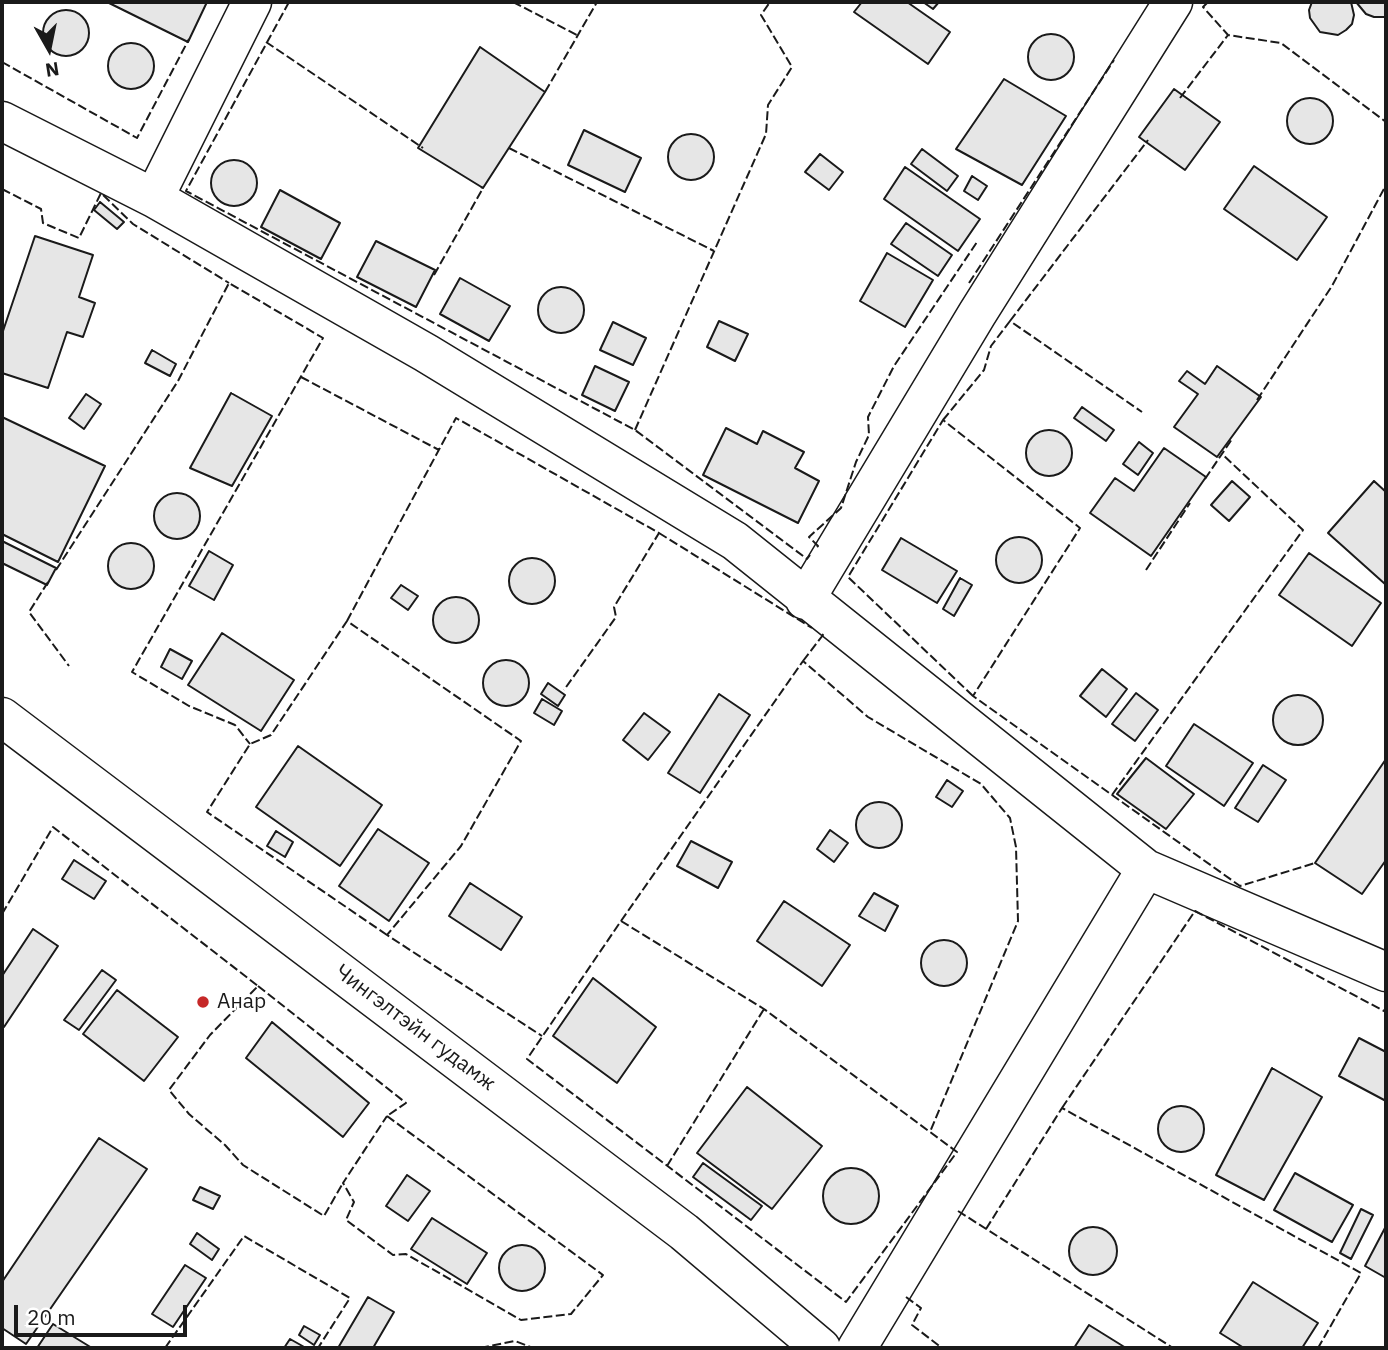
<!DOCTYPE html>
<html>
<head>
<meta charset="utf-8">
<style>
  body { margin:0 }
  #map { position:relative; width:1388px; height:1350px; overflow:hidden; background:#fff; font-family:"IBM Plex Sans",sans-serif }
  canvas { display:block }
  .frame { position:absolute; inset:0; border:4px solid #1a1a1a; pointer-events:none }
  .north { position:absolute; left:14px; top:14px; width:70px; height:70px; -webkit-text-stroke:5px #fff; paint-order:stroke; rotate:171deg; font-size:19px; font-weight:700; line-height:28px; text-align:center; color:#1a1a1a }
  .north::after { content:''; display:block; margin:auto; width:24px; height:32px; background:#1a1a1a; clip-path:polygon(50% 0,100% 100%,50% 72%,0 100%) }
  .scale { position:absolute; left:14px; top:1305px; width:173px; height:32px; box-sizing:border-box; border:4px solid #1a1a1a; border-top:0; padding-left:9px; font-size:21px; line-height:24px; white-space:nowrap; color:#1a1a1a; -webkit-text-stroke:5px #fff; paint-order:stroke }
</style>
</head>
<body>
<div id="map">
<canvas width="1388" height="1350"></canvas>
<div class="frame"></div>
<div class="north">N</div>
<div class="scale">20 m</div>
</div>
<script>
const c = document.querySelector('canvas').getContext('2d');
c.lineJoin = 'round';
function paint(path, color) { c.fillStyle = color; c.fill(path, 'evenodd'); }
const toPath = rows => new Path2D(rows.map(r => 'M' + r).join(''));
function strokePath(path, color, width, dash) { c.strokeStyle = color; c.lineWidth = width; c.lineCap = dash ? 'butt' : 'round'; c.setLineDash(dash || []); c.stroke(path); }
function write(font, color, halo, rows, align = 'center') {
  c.font = font + ' "IBM Plex Sans",sans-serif'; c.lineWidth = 5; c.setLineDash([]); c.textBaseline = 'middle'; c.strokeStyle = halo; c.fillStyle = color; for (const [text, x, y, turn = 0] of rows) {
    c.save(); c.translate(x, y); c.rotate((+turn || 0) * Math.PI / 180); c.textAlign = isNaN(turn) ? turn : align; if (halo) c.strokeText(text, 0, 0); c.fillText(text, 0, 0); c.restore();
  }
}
const building = toPath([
  [107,2,207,2,188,42,107,2],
  [862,2,907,2,950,32,928,64,854,12,862,2],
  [923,2,939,2,933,9,923,2],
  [1312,2,1351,2,1354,15,1352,24,1346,30,1338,35,1320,32,1310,18,1309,10,1312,2],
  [1356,2,1386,2,1386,17,1374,17,1366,14,1356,2],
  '43 33a23 23 0 1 1 46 0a23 23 0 1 1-46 0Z',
  '1028 57a23 23 0 1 1 46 0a23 23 0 1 1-46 0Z',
  '108 66a23 23 0 1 1 46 0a23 23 0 1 1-46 0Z',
  [480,47,545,92,483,188,418,148,480,47],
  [1004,79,1066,116,1022,185,956,149,1004,79],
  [1174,89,1220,122,1185,170,1139,137,1174,89],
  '1287 121a23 23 0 1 1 46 0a23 23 0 1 1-46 0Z',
  [584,130,641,158,625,192,568,165,584,130],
  '668 157a23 23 0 1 1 46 0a23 23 0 1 1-46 0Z',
  [922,149,958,176,947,191,911,164,922,149],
  [820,154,843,172,829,190,805,172,820,154],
  '211 183a23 23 0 1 1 46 0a23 23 0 1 1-46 0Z',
  [1254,166,1327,217,1297,260,1224,209,1254,166],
  [905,167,980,219,958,251,884,199,905,167],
  [972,176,987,186,978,200,964,191,972,176],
  [280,190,340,223,321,259,261,227,280,190],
  [100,202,124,222,117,229,94,210,100,202],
  [906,223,952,255,938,276,891,244,906,223],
  [35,236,93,255,79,297,95,303,83,337,67,332,48,388,2,373,2,334,35,236],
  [376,241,435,270,416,307,357,277,376,241],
  [887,253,933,280,905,327,860,301,887,253],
  [460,278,510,306,489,341,440,314,460,278],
  '538 310a23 23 0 1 1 46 0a23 23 0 1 1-46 0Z',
  [719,321,748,334,735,361,707,347,719,321],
  [613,322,646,338,633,365,600,350,613,322],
  [152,350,176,364,170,376,145,363,152,350],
  [595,366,629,382,615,411,582,395,595,366],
  [1217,366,1261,397,1217,457,1174,427,1198,394,1179,381,1187,371,1205,384,1217,366],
  [231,393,272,416,232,486,190,468,231,393],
  [86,394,101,404,84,429,69,418,86,394],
  [1082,407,1114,430,1106,441,1074,418,1082,407],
  [2,417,105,466,58,562,2,534,2,417],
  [726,428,757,444,763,431,804,452,795,468,819,481,798,523,703,475,726,428],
  '1026 453a23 23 0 1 1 46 0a23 23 0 1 1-46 0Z',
  [1139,442,1153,453,1138,475,1123,464,1139,442],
  [1164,448,1206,477,1151,556,1090,513,1115,478,1134,491,1164,448],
  [1232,481,1250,497,1229,521,1211,505,1232,481],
  [1374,481,1386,492,1385,584,1328,533,1374,481],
  '154 516a23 23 0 1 1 46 0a23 23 0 1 1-46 0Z',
  '996 560a23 23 0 1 1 46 0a23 23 0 1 1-46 0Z',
  [901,538,957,571,937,603,882,570,901,538],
  [2,541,56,568,47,585,2,563,2,541],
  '108 566a23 23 0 1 1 46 0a23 23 0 1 1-46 0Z',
  [209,551,233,565,214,600,189,586,209,551],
  [1309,553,1381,603,1352,646,1279,595,1309,553],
  '509 581a23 23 0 1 1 46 0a23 23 0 1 1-46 0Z',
  [960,578,972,585,954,616,943,609,960,578],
  [401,585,418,596,408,610,391,598,401,585],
  '433 620a23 23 0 1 1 46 0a23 23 0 1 1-46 0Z',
  [222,633,294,680,261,731,188,685,222,633],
  [170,649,192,661,182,679,161,667,170,649],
  '483 683a23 23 0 1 1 46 0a23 23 0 1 1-46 0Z',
  [1102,669,1127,689,1106,717,1080,696,1102,669],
  [548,683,565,695,558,706,541,694,548,683],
  [1136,693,1158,710,1135,741,1112,724,1136,693],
  [719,694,750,715,700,793,668,773,719,694],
  '1273 720a25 25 0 1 1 50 0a25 25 0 1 1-50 0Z',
  [542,699,562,711,554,725,534,713,542,699],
  [644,713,670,732,648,760,623,740,644,713],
  [1194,724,1253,763,1224,806,1166,766,1194,724],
  [298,746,382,805,340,866,256,807,298,746],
  [1146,758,1194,794,1166,829,1117,794,1146,758],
  [1386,759,1386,860,1362,894,1315,863,1386,759],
  [1263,765,1286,780,1258,822,1235,808,1263,765],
  [947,780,963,791,952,807,936,797,947,780],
  '856 825a23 23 0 1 1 46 0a23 23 0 1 1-46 0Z',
  [378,829,429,863,389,921,339,886,378,829],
  [830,830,848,843,834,862,817,849,830,830],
  [276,831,293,842,285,857,267,846,276,831],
  [691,841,732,862,718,888,677,866,691,841],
  [74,860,106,881,94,899,62,879,74,860],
  [470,883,522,917,501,950,449,916,470,883],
  [874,893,898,906,885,931,859,916,874,893],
  [784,901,850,945,822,986,757,941,784,901],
  [33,929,58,946,4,1027,2,1026,2,976,33,929],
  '921 963a23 23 0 1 1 46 0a23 23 0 1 1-46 0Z',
  [102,970,116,980,79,1030,64,1020,102,970],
  [593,978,656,1027,617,1083,553,1036,593,978],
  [117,990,178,1037,144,1081,83,1034,117,990],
  [272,1022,369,1103,343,1137,246,1058,272,1022],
  [1359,1038,1386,1052,1386,1101,1339,1076,1359,1038],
  [1272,1068,1322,1097,1264,1200,1216,1175,1272,1068],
  [747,1087,822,1146,772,1209,697,1153,747,1087],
  '1158 1129a23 23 0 1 1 46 0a23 23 0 1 1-46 0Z',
  [99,1138,147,1169,26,1344,2,1328,2,1282,99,1138],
  [703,1163,762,1206,751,1220,693,1177,703,1163],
  '823 1196a28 28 0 1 1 56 0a28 28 0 1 1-56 0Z',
  [1295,1173,1353,1205,1332,1242,1274,1210,1295,1173],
  [407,1175,430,1191,408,1221,386,1206,407,1175],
  [200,1187,220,1196,213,1209,193,1200,200,1187],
  [1361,1209,1373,1215,1351,1259,1340,1253,1361,1209],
  [432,1218,487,1253,467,1284,411,1249,432,1218],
  [1386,1226,1386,1278,1365,1266,1386,1226],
  '1069 1251a24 24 0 1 1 48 0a24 24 0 1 1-48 0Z',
  [197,1233,219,1249,212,1260,190,1244,197,1233],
  '499 1268a23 23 0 1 1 46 0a23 23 0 1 1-46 0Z',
  [185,1265,206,1278,173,1327,152,1314,185,1265],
  [1253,1282,1318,1323,1302,1348,1244,1348,1220,1333,1253,1282],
  [368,1297,394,1312,373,1348,338,1348,368,1297],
  [53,1324,92,1348,37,1348,53,1324],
  [1089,1325,1126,1348,1074,1348,1089,1325],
  [304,1326,320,1335,314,1345,299,1335,304,1326],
  [290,1339,306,1348,284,1348,290,1339]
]);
paint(building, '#e6e6e6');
strokePath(building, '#1a1a1a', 2);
const minor = toPath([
  [2,121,154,198,426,353,735,541,1146,869,1386,972],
  [154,198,252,2],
  [805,600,977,314,1173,2],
  [857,1348,1146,869]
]);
const major = toPath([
  [2,717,684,1232,821,1348]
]);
strokePath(minor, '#1a1a1a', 41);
strokePath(major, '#1a1a1a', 41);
strokePath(minor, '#fff', 38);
strokePath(major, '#fff', 38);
strokePath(toPath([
  [289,2,186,191,635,430,807,559,810,555],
  [513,2,577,35],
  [1208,2,1203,7,1228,35,1281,43,1386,122],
  [266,42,423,148],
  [2,62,137,138,189,39],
  [545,92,597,2],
  [1180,98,1228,35],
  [509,148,714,251],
  [2,189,41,209,43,223,79,238,101,193,133,224,229,283],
  [434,275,483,188,481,187],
  [969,283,1114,60],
  [1010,321,1148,140],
  [301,377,439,450],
  [1257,400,1332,286,1386,185],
  [943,420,984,370,991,346,1010,321,1142,412],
  [635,430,766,134,768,105,792,67,761,15,770,2],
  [1205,479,1232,439],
  [659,533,812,628],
  [817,547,818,546,809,537,841,508,856,462,869,435,868,417,894,366,977,242],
  [56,570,178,381,229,283,323,338,132,672,189,706,235,725,250,744],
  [1146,570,1190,503],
  [48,582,29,612,69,666],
  [347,621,456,418,659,533,614,607,616,617,564,690],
  [803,661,823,635,821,634],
  [973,696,848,577,943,420,1080,528,973,696,1240,886,1315,863],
  [1112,795,1303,530,1222,454],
  [2,914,53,827,258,986,210,1035,169,1090,189,1114,225,1145,243,1165,324,1216,343,1183],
  [621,921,764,1009,957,1152,846,1302,527,1059,621,921],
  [621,921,803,661,868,717,981,784,1010,818,1016,847,1018,921,930,1132],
  [387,935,207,812,250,744,271,735,347,621,521,741,461,846,387,935,542,1036],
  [258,986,406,1103,387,1116],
  [1062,1108,1195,911,1386,1012],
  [387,1116,603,1275,571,1314,521,1320,406,1254,393,1255,346,1220,354,1202,343,1183,387,1116],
  [667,1166,764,1009],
  [958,1211,1173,1348],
  [986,1229,1062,1108,1361,1273,1318,1348],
  [906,1297,921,1308,912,1325,942,1348],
  [165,1348,244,1236,350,1298,318,1348],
  [480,1348,515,1341,533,1348]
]), '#1a1a1a', 2, [9, 3.5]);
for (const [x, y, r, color] of [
  [203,1002,7,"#c62828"]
]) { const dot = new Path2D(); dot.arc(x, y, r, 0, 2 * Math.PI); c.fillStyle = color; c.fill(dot); strokePath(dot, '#fff', 2.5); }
write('21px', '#1a1a1a', '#fff', [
  ["Анар",217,1002]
], 'left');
write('21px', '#1a1a1a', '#fff', [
  ["Чингэлтэйн гудамж",415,1028,37]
]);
</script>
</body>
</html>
